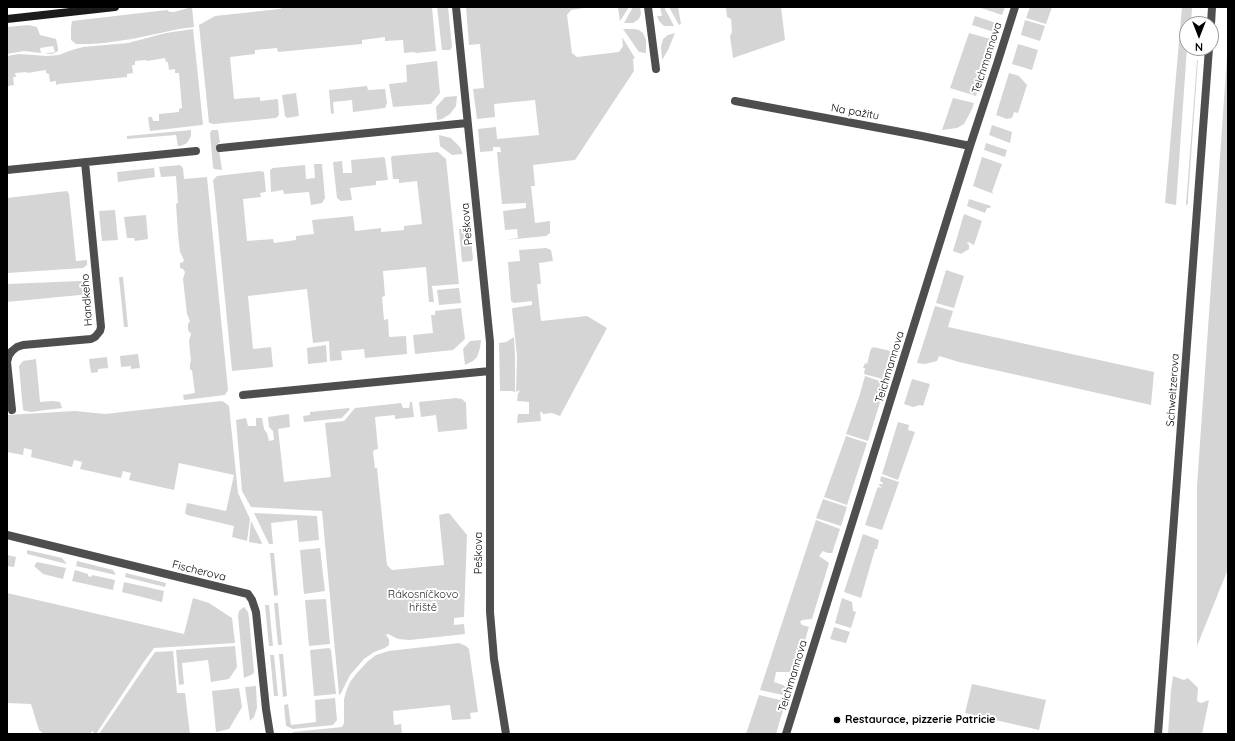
<!DOCTYPE html>
<html>
<head>
<meta charset="utf-8">
<style>
  body { margin:0 }
  #map { position:relative; width:1235px; height:741px; overflow:hidden; background:#fff; font-family:Quicksand,sans-serif }
  canvas { display:block }
  .frame { position:absolute; inset:0; border:8px solid #000; pointer-events:none }
  .north { position:absolute; left:1179px; top:16px; width:40px; height:40px; box-sizing:border-box; background:#fff; border:1px solid #999; border-radius:50%; rotate:180deg; font-size:11px; font-weight:700; line-height:16px; text-align:center; color:#000 }
  .north::after { content:''; display:block; margin:auto; width:14px; height:18px; background:#000; clip-path:polygon(50% 0,100% 100%,50% 72%,0 100%) }
</style>
</head>
<body>
<div id="map">
<canvas width="1235" height="741"></canvas>
<div class="frame"></div>
<div class="north">N</div>
</div>
<script>
const c = document.querySelector('canvas').getContext('2d');
c.lineJoin = 'round';
function paint(path, color) { c.fillStyle = color; c.fill(path, 'evenodd'); }
const toPath = rows => new Path2D(rows.map(r => 'M' + r).join(''));
function strokePath(path, color, width, dash) { c.strokeStyle = color; c.lineWidth = width; c.lineCap = dash ? 'butt' : 'round'; c.setLineDash(dash || []); c.stroke(path); }
function write(font, color, halo, rows, align = 'center') {
  c.font = font + ' Quicksand,sans-serif'; c.lineWidth = 4; c.setLineDash([]); c.textBaseline = 'middle'; c.strokeStyle = halo; c.fillStyle = color; for (const [text, x, y, turn = 0] of rows) {
    c.save(); c.translate(x, y); c.rotate((+turn || 0) * Math.PI / 180); c.textAlign = isNaN(turn) ? turn : align; if (halo) c.strokeText(text, 0, 0); c.fillText(text, 0, 0); c.restore();
  }
}
paint(toPath([
  [192,7,194,27,179,29,132,39,104,43,91,44,76,44,71,40,71,27,72,21,167,10,170,12,174,12],
  [283,7,432,7,436,51,416,53,414,52,404,53,403,40,385,41,385,37,362,40,362,44,278,52,277,48,255,50,255,54,230,57,234,99,260,97,260,101,278,99,279,115,276,118,214,124,209,123,199,25,215,16,280,9],
  [437,7,448,7,452,47,450,50,442,50],
  [466,7,591,7,571,10,567,15,572,53,577,57,619,52,623,46,622,37,635,58,633,59,634,71,575,160,533,165,535,186,531,186,535,223,550,221,550,233,546,236,506,240,518,238,517,229,505,230,503,211,526,208,526,203,502,204,497,152,501,152,500,147,493,147,493,151,480,152,478,129,496,127,497,139,539,135,535,100,494,104,495,117,477,119,473,89,484,88,480,44,469,45],
  [616,7,629,7,620,21,618,8],
  [633,7,640,7,641,14,639,19,633,23,624,23],
  [660,7,664,7,674,26,664,26,659,21,657,16,662,16],
  [669,7,678,7,681,24,679,25],
  [726,7,781,7,785,40,733,58,730,36,732,32,731,19,727,17],
  [978,7,1005,7,1002,15],
  [1030,7,1052,7,1046,24,1026,18],
  [1182,7,1192,7,1191,24,1187,24,1187,48,1176,205,1165,203],
  [975,16,999,24,997,33,972,25],
  [1025,20,1045,26,1040,41,1021,35],
  [28,25,37,27,40,35,56,39,58,48,58,51,52,54,44,54,55,52,53,46,40,48,41,53,24,51,7,54,7,27],
  [193,29,203,124,202,125,150,131,148,117,152,117,153,121,159,121,159,114,179,112,179,109,182,108,179,73,175,73,175,69,169,70,168,62,166,62,165,58,147,61,146,60,135,61,135,65,132,65,133,73,127,74,127,77,59,84,56,85,56,81,50,82,49,74,46,73,46,70,27,73,27,72,15,73,16,77,13,77,14,85,8,86,8,89,7,90,7,56,19,54,47,56,59,55,72,50,83,47,128,43,166,33],
  [623,29,634,29,639,30,643,33,646,40,646,53,639,52],
  [675,33,668,50,662,60,661,46,663,39,668,35],
  [969,33,994,40,976,96,950,88],
  [1228,42,1228,569,1197,646,1197,486],
  [1018,44,1038,50,1032,70,1012,64],
  [1197,60,1198,60,1188,198,1188,203,1187,205,1186,205],
  [437,61,440,93,431,104,393,107,389,84,407,82,406,65],
  [1009,73,1019,76,1027,85,1018,113,1014,112,1012,118,1007,119,996,115],
  [367,86,368,90,385,89,387,103,385,108,353,112,352,100,333,102,334,113,331,114,329,90],
  [296,93,299,116,287,118,285,116,282,95],
  [457,96,456,106,450,114,442,119,437,120,436,107,445,97],
  [953,98,974,103,972,109,964,124,957,128,942,130],
  [992,125,1012,132,1010,143,989,135],
  [191,130,191,136,187,143,181,146,178,146,176,135,127,139,127,136],
  [212,130,218,130,220,143,218,143,222,170,214,169,213,167,210,133],
  [439,135,451,138,460,147,463,154,452,155,440,146],
  [986,143,1007,150,1005,157,984,150],
  [438,152,446,159,459,284,432,286,434,302,429,302,426,267,383,271,385,296,382,297,384,320,388,319,389,337,406,336,407,354,365,358,364,349,341,351,342,360,330,361,329,341,313,343,307,289,248,296,253,349,271,347,273,367,232,371,215,197,213,180,217,176,260,171,264,172,266,192,260,193,261,197,243,199,247,241,273,239,274,243,296,240,296,236,314,234,312,220,353,216,355,231,381,228,381,232,404,230,404,226,422,224,417,181,399,183,399,179,393,179,391,158,392,156],
  [384,157,385,159,388,180,376,181,376,185,350,188,352,200,341,201,337,198,333,162,342,161,343,173,352,173,351,160],
  [982,157,1002,164,992,192,994,194,973,186],
  [314,164,322,164,325,198,322,203,311,205,309,192,284,194,283,190,271,192,270,170,273,168,305,165,306,179,315,178],
  [180,165,183,168,184,179,207,177,228,390,225,395,184,400,183,395,195,393,192,370,190,370,190,363,191,361,189,341,191,334,188,330,188,324,190,321,187,314,183,279,185,272,183,269,180,268,180,263,183,262,184,260,180,252,178,234,176,204,178,203,176,176,161,177,159,167],
  [154,168,155,177,118,182,117,172],
  [67,191,69,194,76,261,87,260,87,265,83,268,7,273,7,198],
  [969,199,991,206,990,208,987,208,985,213,967,206],
  [115,210,118,240,102,241,99,211],
  [964,214,982,221,974,245,968,242,967,243,969,245,969,249,961,254,953,251],
  [146,215,148,239,135,241,134,238,127,238,124,217],
  [469,228,470,231,473,258,472,261,462,262,459,229],
  [546,248,551,250,553,261,539,263,541,284,537,284,541,321,587,316,607,328,560,416,552,413,543,414,542,412,540,412,541,421,517,423,518,414,529,414,529,402,517,401,518,394,520,390,516,392,517,356,512,309,513,308,532,305,532,301,514,303,511,301,508,262,520,261,519,250],
  [946,270,964,276,954,308,936,303],
  [119,277,123,277,128,327,124,327],
  [81,281,85,282,89,285,90,294,7,302,7,284],
  [459,288,461,303,439,305,437,290],
  [935,306,953,311,948,327,1154,372,1151,405,959,362,939,356,937,361,925,364,917,363],
  [461,308,465,339,453,350,415,354,413,335,433,333,431,315,435,315,435,311],
  [514,337,515,356,515,392,512,391,500,391,499,343,506,342],
  [481,340,480,348,477,357,473,361,465,365,463,349,470,341],
  [326,345,327,362,308,364,307,348],
  [873,347,895,352,886,380,864,374,865,368,863,368,865,363,867,364,871,348,872,349],
  [138,354,140,368,131,369,131,366,121,367,120,356],
  [107,357,108,368,98,369,98,372,91,373,89,359],
  [36,359,40,402,52,401,60,402,62,408,31,412,25,411,23,410,19,366,23,361],
  [865,376,886,383,868,441,846,434,859,397],
  [912,379,930,384,923,406,920,405,913,407,904,404],
  [456,398,462,399,466,403,467,429,438,432,436,415,421,417,419,402],
  [221,401,224,402,229,406,238,493,250,519,247,541,232,537,234,526,187,515,185,513,187,503,226,511,234,475,179,463,174,490,129,480,131,473,123,471,121,478,80,469,82,462,74,460,72,467,31,457,32,450,24,448,23,455,7,452,7,415,75,411,105,414],
  [410,402,412,402,414,417,395,419,395,415,375,417,378,449,374,450,373,452,375,468,377,468,387,565,392,570,444,565,439,515,449,513,467,535,464,617,454,618,454,625,464,624,465,634,410,640,398,639,388,634,386,635,389,639,389,645,385,648,374,652,364,659,350,675,340,695,339,694,322,511,251,507,242,491,236,420,246,418,248,426,256,426,256,418,262,418,264,429,267,433,269,441,274,440,273,431,269,427,268,417,289,414,290,427,278,429,284,482,331,477,325,423,344,421,355,408,401,403,403,408,409,408],
  [349,408,350,409,342,418,304,422,303,416,310,415,310,412],
  [898,422,909,425,908,430,915,432,898,480,882,474],
  [846,436,867,443,847,505,824,497],
  [881,476,899,482,882,530,865,525,877,489,878,487,882,488,879,485,879,484,883,484,883,483,880,481],
  [823,499,847,507,841,526,816,518],
  [254,513,317,516,319,540,299,542,297,520,271,523,273,544,269,544],
  [816,520,840,529,832,553,828,553,823,551,819,556,829,563,812,619,802,620,800,622,802,625,809,627,797,667,789,672,776,672,774,682,783,685,785,687,787,690,787,696,760,690],
  [251,521,262,543,261,544,249,542],
  [863,534,879,540,877,549,875,549,861,598,844,592],
  [320,548,325,591,304,594,300,550],
  [27,550,62,558,67,564,27,554],
  [270,553,274,553,278,595,274,596],
  [7,555,16,557,14,567,7,566],
  [77,561,113,570,116,575,76,566],
  [37,562,66,568,63,579,43,574,34,566],
  [75,570,88,574,88,576,91,577,92,575,115,580,113,590,72,581],
  [126,573,166,583,165,587,125,577],
  [124,582,164,591,162,602,122,592],
  [7,593,184,634,193,598,209,603,232,618,235,643,154,648,143,663,96,734,92,731,90,734,44,734,39,730,31,704,7,703],
  [842,598,852,602,853,611,856,612,851,628,835,623],
  [326,599,330,644,309,646,305,600],
  [274,603,278,603,282,645,278,645],
  [265,605,269,605,273,646,269,646],
  [244,607,248,612,249,618,254,672,253,674,244,678,238,616,239,611],
  [834,627,850,632,846,643,830,639],
  [459,643,466,646,469,649,478,712,470,713,471,719,452,720,450,705,393,711,394,725,401,724,402,734,293,734,293,732,342,727,344,723,344,699,347,689,350,682,357,673,368,661,376,655,389,651],
  [235,646,237,667,229,679,211,682,208,660,182,663,184,684,179,685,176,650],
  [329,648,331,650,336,694,314,696,310,650],
  [173,651,177,693,185,693,190,734,99,734,155,652],
  [279,654,283,654,287,696,283,697],
  [270,655,274,655,278,696,274,696],
  [1173,676,1184,680,1188,678,1198,688,1197,701,1201,703,1209,700,1202,734,1168,734,1171,690],
  [972,684,1046,700,1039,730,965,713],
  [256,686,257,708,254,717,250,721,245,687],
  [239,688,242,707,229,729,216,732,212,691],
  [759,695,784,701,785,703,776,734,746,734],
  [335,698,337,720,333,725,293,729,286,726,284,705,288,704,291,725,316,722,315,700]
]), '#d5d5d5');
strokePath(toPath([
  [456,7,490,342,490,612,494,659,506,734],
  [648,7,656,69],
  [735,101,922,136,970,146],
  [220,148,467,123],
  [7,170,196,151],
  [243,395,490,371],
  [12,410,7,362,9,355,12,351,17,347,23,345,91,339,95,337,100,331,101,327,85,162],
  [7,535,248,594,252,600,256,612,266,709,270,734],
  [786,734,970,146,997,64,1015,7]
]), '#4e4e4e', 8);
strokePath(toPath([
  [1211,24,1212,7],
  [1158,734,1209,48]
]), '#4e4e4e', 8);
strokePath(toPath([
  [7,19,115,7]
]), '#1b1b1b', 8);
for (const [x, y, r, color] of [
  [837,720,4,"#000"]
]) { const dot = new Path2D(); dot.arc(x, y, r, 0, 2 * Math.PI); c.fillStyle = color; c.fill(dot); strokePath(dot, '#fff', 1.5); }
write('11px', '#000', '#fff', [
  ["Teichmannova",987,58,-72],
  ["Na pažitu",855,112,10],
  ["Peškova",467,224,-95],
  ["Handkeho",87,300,-94],
  ["Teichmannova",890,367,-73],
  ["Schweitzerova",1173,390,-86],
  ["Peškova",479,553,-90],
  ["Fischerova",199,571,14],
  ["Teichmannova",793,676,-73]
]);
write('11px', '#2c2c2c', '#fff', [
  ["Rákosníčkovo",423,595],
  ["hřiště",423,608]
]);
write('bold 11px', '#000', '#fff', [
  ["Restaurace, pizzerie Patricie",845,720]
], 'left');
</script>
</body>
</html>
